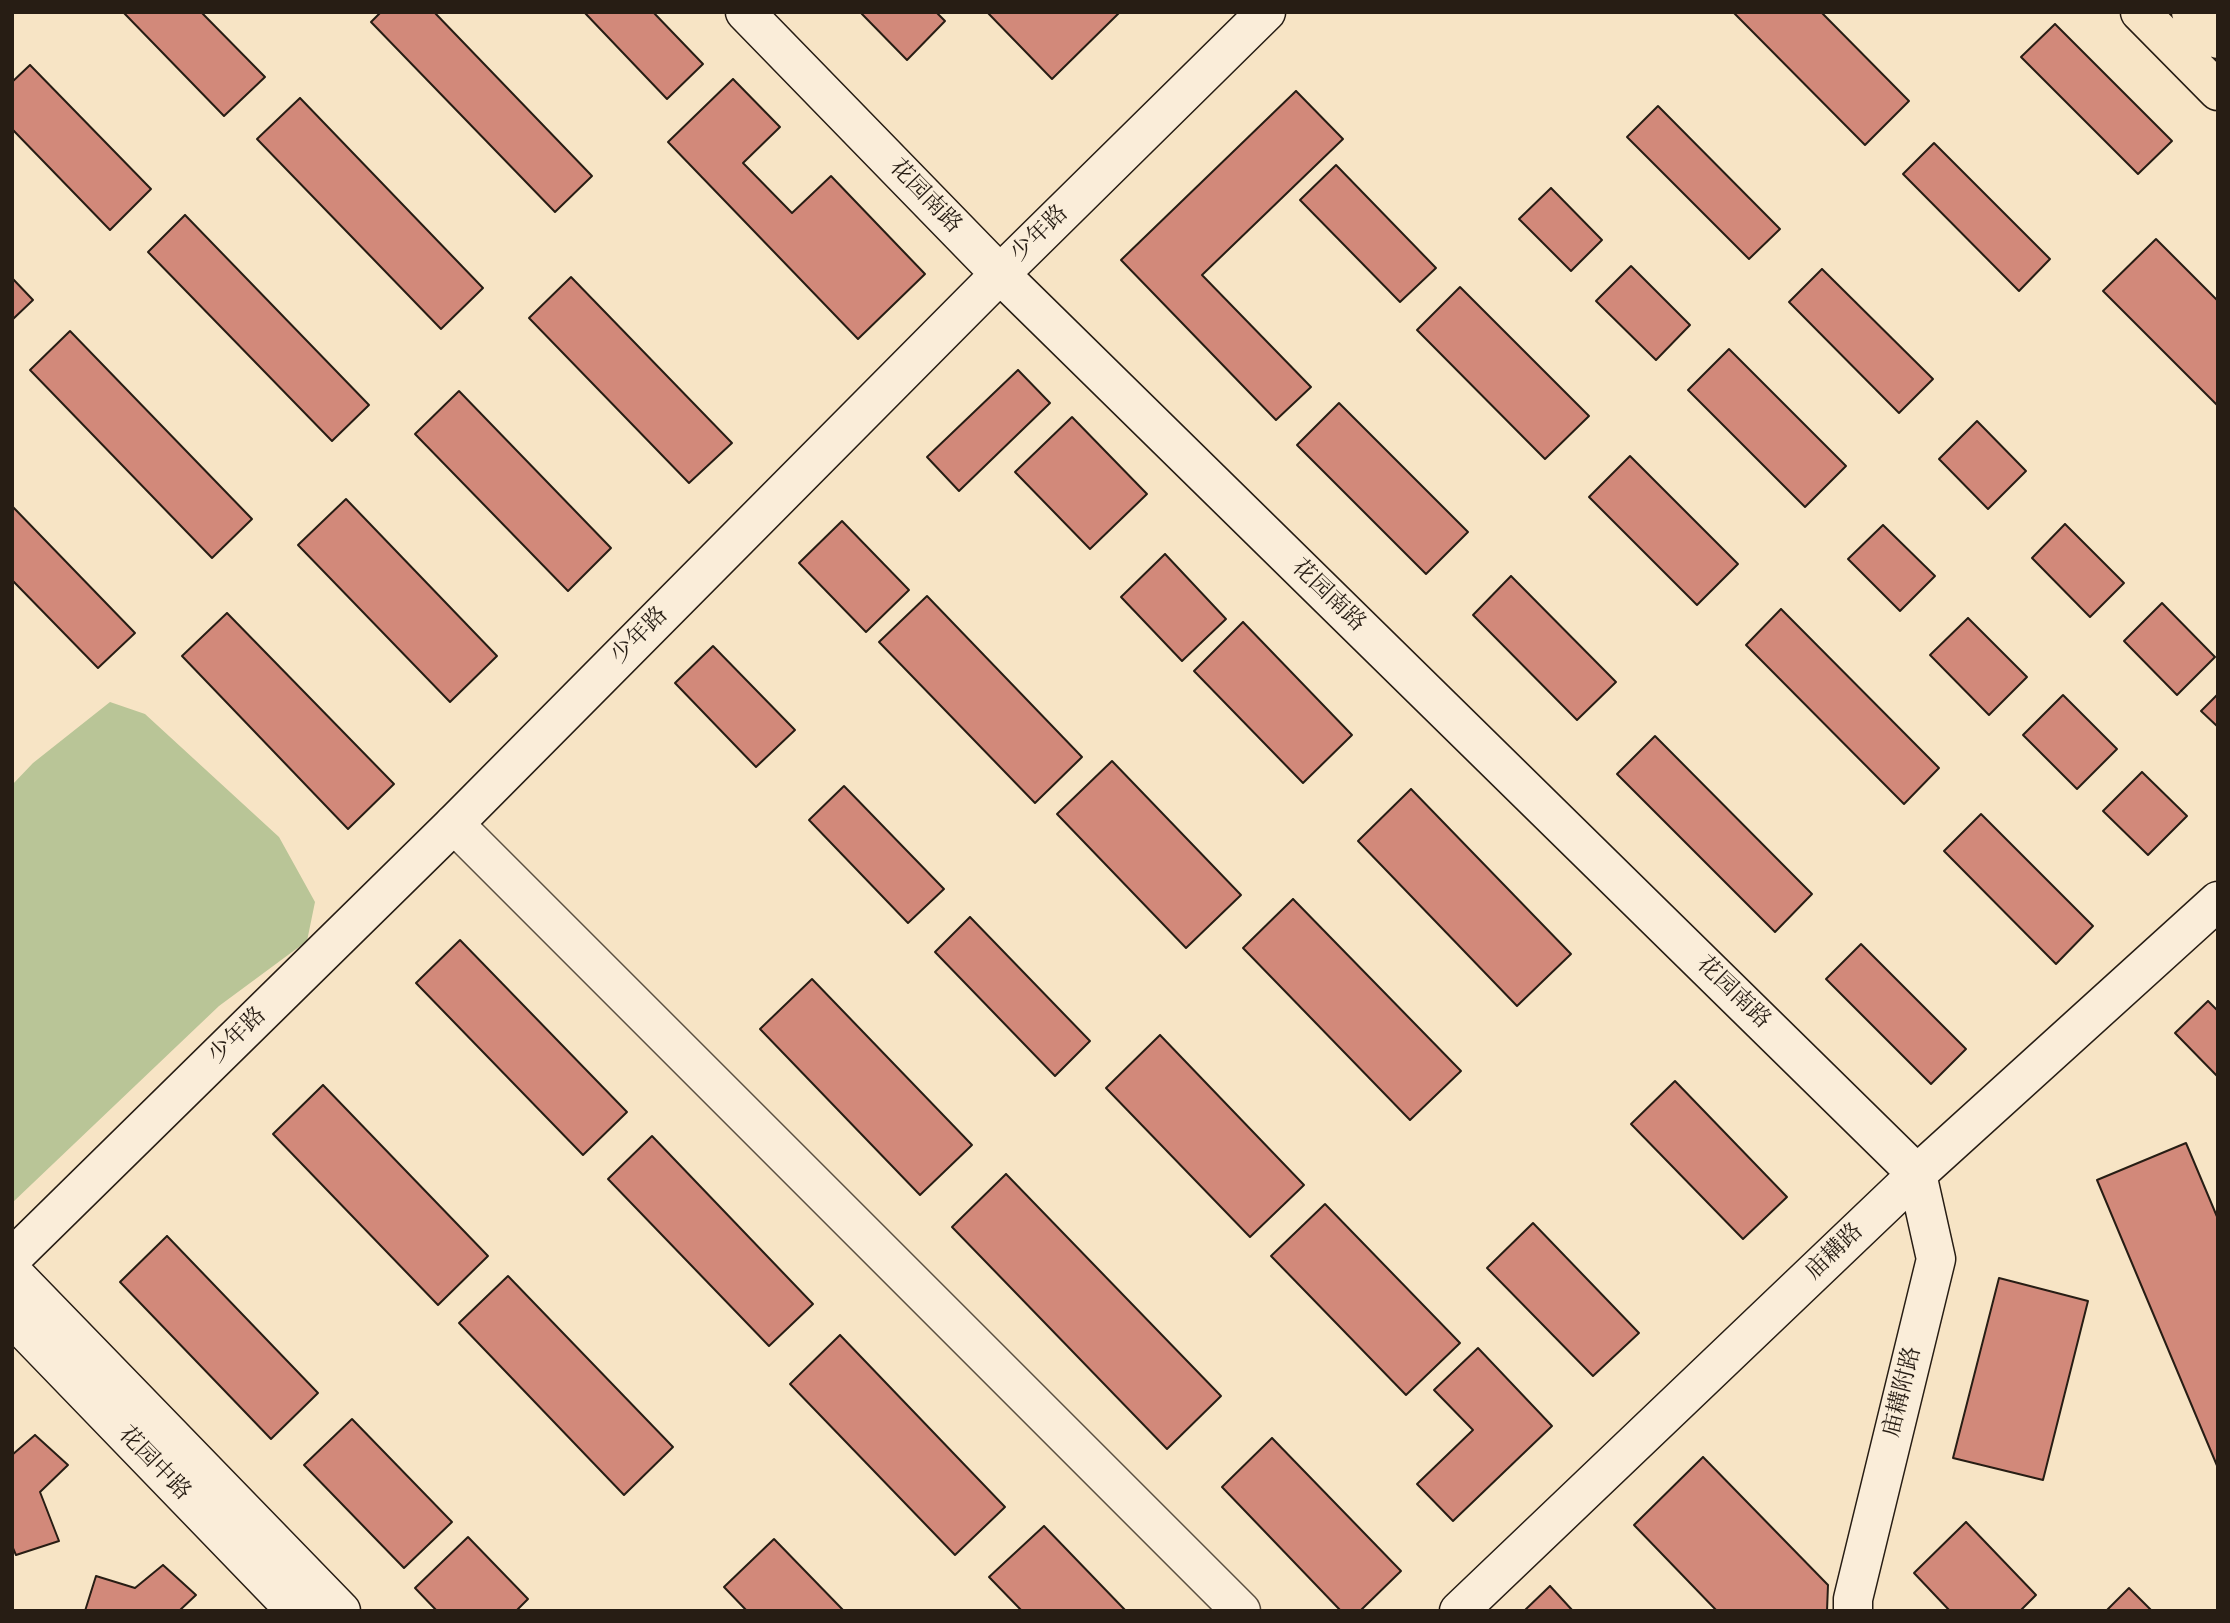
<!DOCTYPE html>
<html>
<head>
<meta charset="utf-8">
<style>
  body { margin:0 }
  #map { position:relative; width:2230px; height:1623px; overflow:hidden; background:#f7e4c5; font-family:"Libre Bodoni",serif }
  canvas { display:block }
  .frame { position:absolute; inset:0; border:14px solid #271d14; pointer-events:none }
</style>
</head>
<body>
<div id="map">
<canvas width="2230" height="1623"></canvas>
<div class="frame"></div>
</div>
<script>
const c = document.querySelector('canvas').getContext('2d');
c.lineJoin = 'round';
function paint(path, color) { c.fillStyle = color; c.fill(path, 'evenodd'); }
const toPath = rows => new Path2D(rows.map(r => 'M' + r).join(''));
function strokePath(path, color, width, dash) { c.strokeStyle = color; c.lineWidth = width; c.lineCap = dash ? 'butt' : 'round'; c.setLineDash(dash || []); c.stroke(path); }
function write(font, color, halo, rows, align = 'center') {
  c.font = font + ' "Libre Bodoni","Noto Serif SC",serif'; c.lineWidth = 5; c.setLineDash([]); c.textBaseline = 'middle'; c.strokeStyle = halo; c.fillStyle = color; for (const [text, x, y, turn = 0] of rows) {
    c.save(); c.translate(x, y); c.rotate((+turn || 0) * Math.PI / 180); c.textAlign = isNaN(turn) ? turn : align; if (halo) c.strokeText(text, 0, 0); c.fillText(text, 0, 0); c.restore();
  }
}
paint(toPath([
  [110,702,145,714,279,837,315,902,307,941,219,1006,12,1203,12,785,33,763]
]), '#b9c597');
const building = toPath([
  [123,12,201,12,265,77,224,116,123,12],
  [381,12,434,12,592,176,555,212,371,22,381,12],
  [584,12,653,12,703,64,667,99,584,12],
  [860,12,936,12,945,21,907,60,860,12],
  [987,12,1120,12,1052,79,987,12],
  [1733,12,1821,12,1909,101,1865,145,1733,12],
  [2055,24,2172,141,2138,174,2021,57,2055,24],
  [30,65,151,189,110,230,12,129,12,82,30,65],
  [733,79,780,127,743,163,792,213,831,176,925,274,858,339,668,142,733,79],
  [1296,91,1343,139,1202,275,1311,387,1276,420,1121,260,1296,91],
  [300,98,483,288,441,329,257,139,300,98],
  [1658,106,1780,229,1749,259,1627,137,1658,106],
  [1934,143,2050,259,2019,291,1903,174,1934,143],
  [1336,165,1436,268,1400,302,1300,200,1336,165],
  [1551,188,1602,240,1571,271,1519,219,1551,188],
  [185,215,369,405,332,441,148,252,185,215],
  [2156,239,2218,301,2218,406,2103,291,2156,239],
  [1631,266,1690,325,1656,360,1596,301,1631,266],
  [1822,269,1933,379,1899,413,1789,302,1822,269],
  [571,277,732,443,689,483,529,318,571,277],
  [12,278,33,300,12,320,12,278],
  [1460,287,1589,416,1545,459,1417,330,1460,287],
  [70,331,252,519,212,558,30,370,70,331],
  [1729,349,1846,466,1805,507,1688,390,1729,349],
  [1018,370,1050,403,959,491,927,457,1018,370],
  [459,391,611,548,568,591,415,434,459,391],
  [1339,403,1468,532,1426,574,1297,445,1339,403],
  [1072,417,1147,494,1090,549,1015,472,1072,417],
  [1977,421,2026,471,1988,509,1939,459,1977,421],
  [1630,456,1738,564,1697,605,1589,497,1630,456],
  [346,499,497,656,450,702,298,545,346,499],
  [12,506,135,633,98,668,12,580,12,506],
  [842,521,909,590,866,632,799,563,842,521],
  [2065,524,2124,583,2090,617,2032,558,2065,524],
  [1883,525,1935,576,1900,611,1848,559,1883,525],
  [1165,554,1226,619,1182,661,1121,597,1165,554],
  [1511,576,1616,682,1577,720,1473,615,1511,576],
  [927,596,1082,757,1035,803,879,642,927,596],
  [2162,603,2215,657,2177,695,2124,641,2162,603],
  [1781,609,1939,768,1904,804,1746,645,1781,609],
  [227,613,394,784,348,829,182,656,227,613],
  [1968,618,2027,677,1989,715,1930,655,1968,618],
  [1243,622,1352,735,1303,783,1194,671,1243,622],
  [713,646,795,730,756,767,675,683,713,646],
  [2218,694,2218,727,2201,711,2218,694],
  [2063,695,2117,749,2077,789,2023,735,2063,695],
  [1655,736,1812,894,1775,932,1617,774,1655,736],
  [1112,761,1241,895,1186,948,1057,814,1112,761],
  [2142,772,2187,816,2148,855,2103,811,2142,772],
  [844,786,944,889,908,923,809,820,844,786],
  [1411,789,1571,954,1517,1006,1358,841,1411,789],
  [1981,814,2093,926,2056,964,1944,851,1981,814],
  [1293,899,1461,1071,1410,1120,1243,948,1293,899],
  [970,917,1090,1041,1055,1076,935,952,970,917],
  [460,940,627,1112,583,1155,416,983,460,940],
  [1861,944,1966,1049,1931,1084,1826,979,1861,944],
  [812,979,972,1145,920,1195,760,1029,812,979],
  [2208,1001,2218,1011,2218,1077,2175,1033,2208,1001],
  [1160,1035,1304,1185,1250,1237,1106,1088,1160,1035],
  [1675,1081,1787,1197,1743,1239,1631,1124,1675,1081],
  [323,1085,488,1256,438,1305,273,1134,323,1085],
  [652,1136,813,1304,769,1346,608,1179,652,1136],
  [2186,1143,2218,1219,2218,1468,2097,1180,2186,1143],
  [1006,1174,1221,1396,1167,1449,952,1227,1006,1174],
  [1325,1204,1460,1343,1406,1395,1271,1256,1325,1204],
  [1533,1223,1639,1333,1593,1376,1487,1268,1533,1223],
  [167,1236,318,1393,271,1439,120,1282,167,1236],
  [508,1276,673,1447,624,1495,459,1323,508,1276],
  [1999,1278,2088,1301,2043,1480,1953,1458,1999,1278],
  [840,1335,1005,1507,955,1555,790,1384,840,1335],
  [1478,1348,1552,1426,1453,1521,1417,1484,1473,1430,1434,1390,1478,1348],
  [352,1419,452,1522,404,1568,304,1465,352,1419],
  [35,1435,68,1465,40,1492,59,1541,16,1555,12,1546,12,1455,35,1435],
  [1272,1438,1401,1571,1360,1611,1341,1611,1222,1487,1272,1438],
  [1703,1457,1828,1585,1827,1611,1717,1611,1634,1525,1703,1457],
  [1966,1522,2036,1595,2020,1611,1950,1611,1914,1573,1966,1522],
  [1044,1526,1126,1611,1022,1611,989,1577,1044,1526],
  [468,1537,528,1599,516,1611,437,1611,415,1588,468,1537],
  [774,1539,844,1611,747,1611,724,1587,774,1539],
  [163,1565,196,1595,179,1611,85,1611,96,1576,135,1588,163,1565],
  [1550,1586,1573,1611,1524,1611,1550,1586],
  [2129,1588,2152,1611,2106,1611,2129,1588]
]);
paint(building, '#d2897a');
strokePath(building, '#271d14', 2);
const street = toPath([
  [454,824,1241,1611]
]);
const secondary = toPath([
  [745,12,1000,274,1917,1174,1936,1259,1853,1599,1853,1611],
  [12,1258,454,824,1000,274,1266,12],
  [12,1272,341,1611],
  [12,1317,296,1611],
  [1459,1611,1917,1174,2218,901]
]);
const primary = toPath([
  [2140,12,2218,91],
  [2191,12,2218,39]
]);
strokePath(street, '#5b4f40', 41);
strokePath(secondary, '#271d14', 41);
strokePath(primary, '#271d14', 41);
strokePath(street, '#faedd9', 38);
strokePath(secondary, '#faedd9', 38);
strokePath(primary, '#f7e4c5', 38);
write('23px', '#271d14', '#faedd9', [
  ["花园南路",925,197,46],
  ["少年路",1040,234,-44],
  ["花园南路",1328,596,44],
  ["少年路",640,636,-45],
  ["花园南路",1733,993,44],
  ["少年路",238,1036,-44],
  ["庙耩路",1835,1252,-44],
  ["庙耩附路",1903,1392,-76],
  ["花园中路",154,1464,46]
]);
</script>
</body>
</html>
